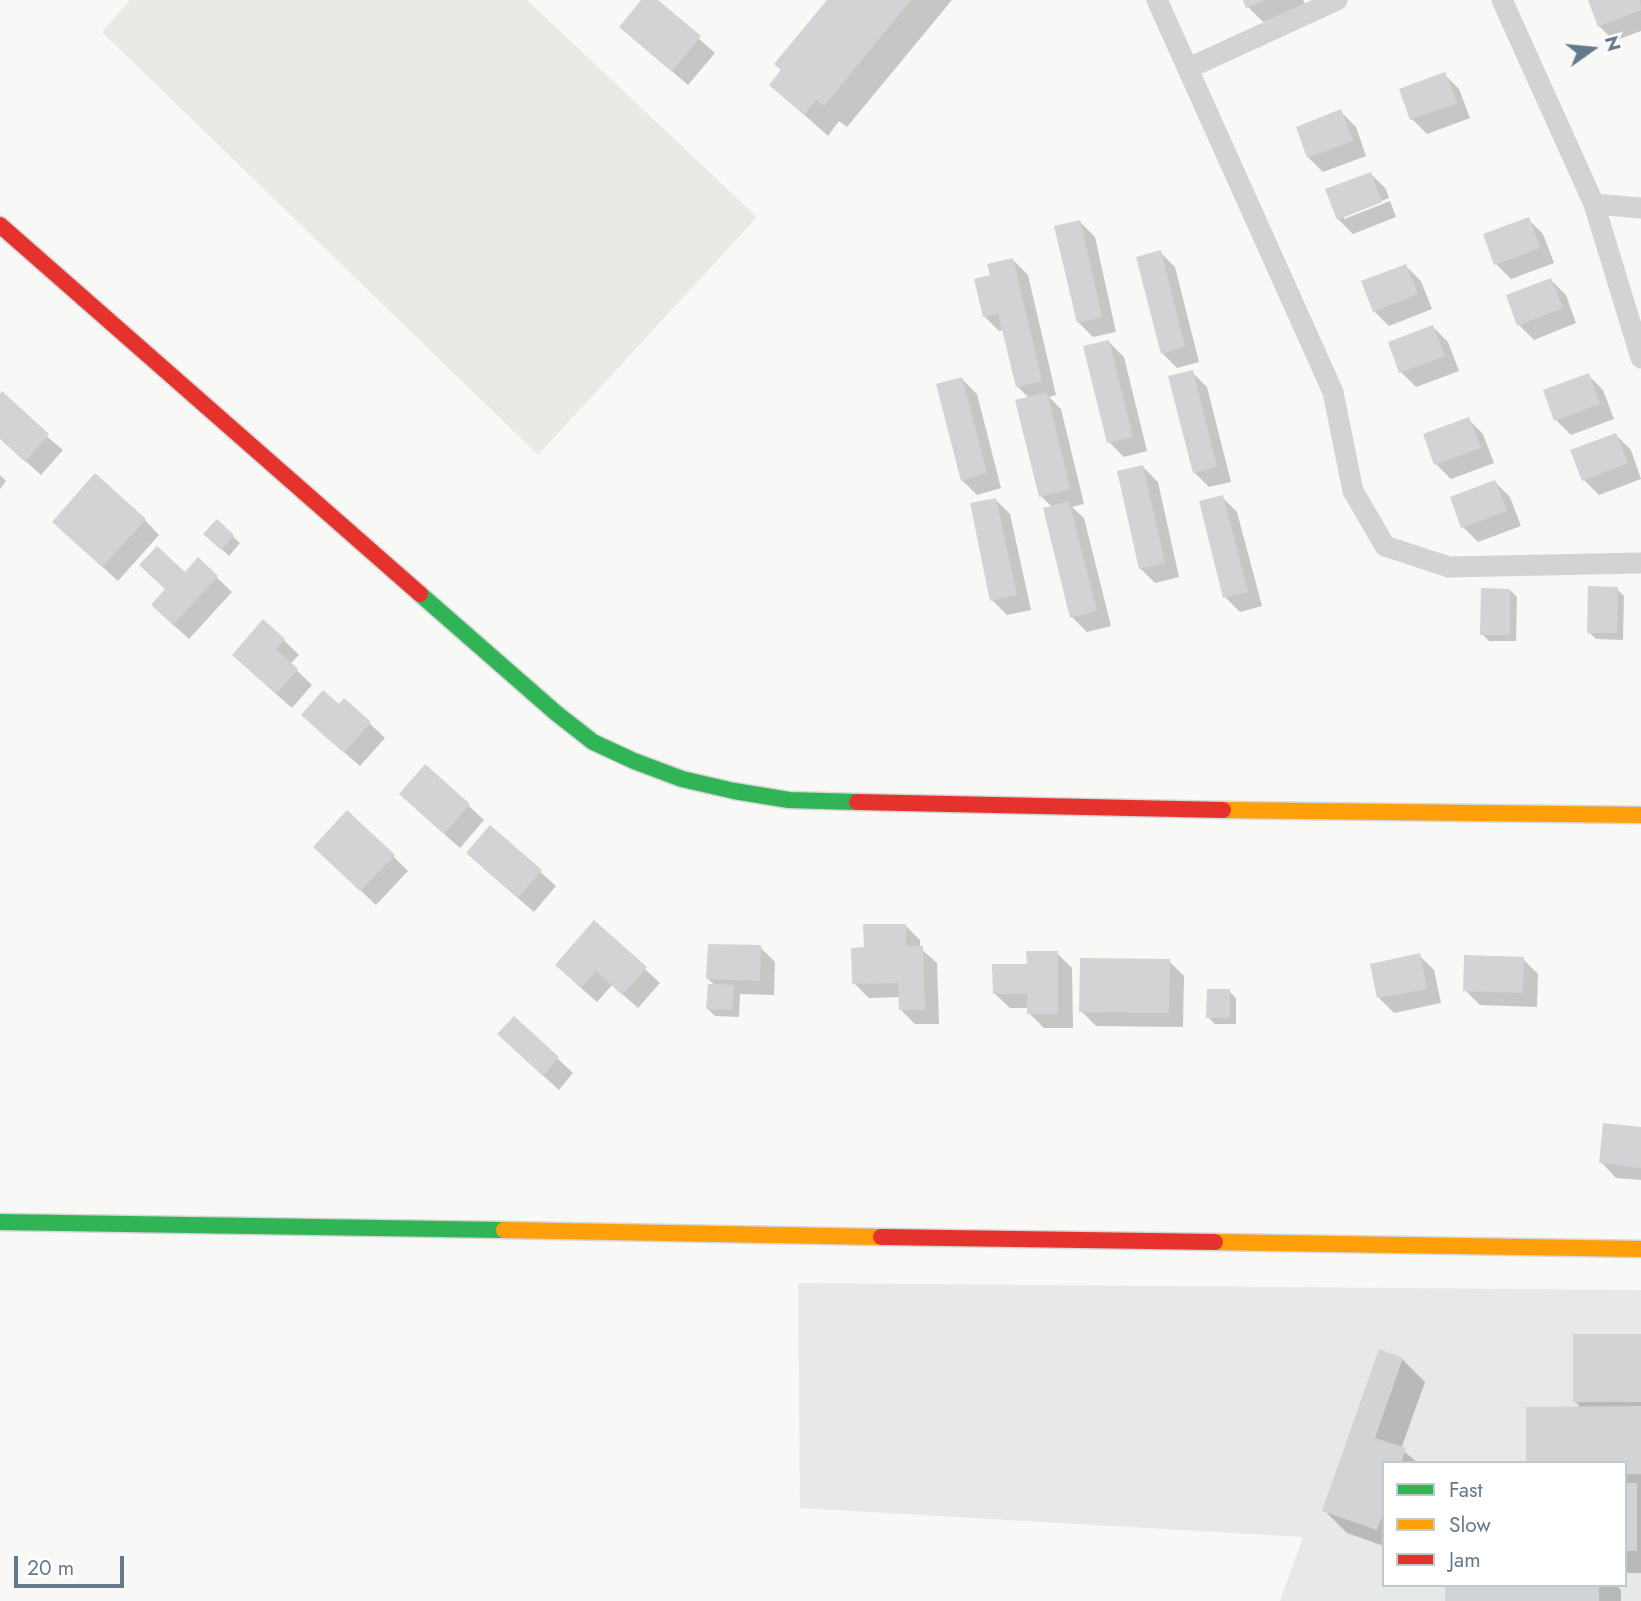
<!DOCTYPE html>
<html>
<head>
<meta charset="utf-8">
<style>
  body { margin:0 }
  #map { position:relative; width:1641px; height:1601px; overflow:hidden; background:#f8f8f7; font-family:Jost,sans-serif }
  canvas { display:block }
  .legend { position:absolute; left:1382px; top:1461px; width:245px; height:126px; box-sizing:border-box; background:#fff; border:2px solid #c1c9d0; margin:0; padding:9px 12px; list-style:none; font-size:21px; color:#65798a }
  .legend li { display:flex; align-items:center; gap:14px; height:35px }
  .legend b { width:35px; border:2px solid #c1c9d0 }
  .north { position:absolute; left:1557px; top:14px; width:70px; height:70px; -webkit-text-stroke:5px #fff; paint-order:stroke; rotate:75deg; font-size:19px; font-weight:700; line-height:28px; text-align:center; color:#65798a }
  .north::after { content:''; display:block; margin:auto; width:24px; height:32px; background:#65798a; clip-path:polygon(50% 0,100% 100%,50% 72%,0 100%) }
  .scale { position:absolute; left:14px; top:1556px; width:110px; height:32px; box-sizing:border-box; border:4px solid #65798a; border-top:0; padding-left:9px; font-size:21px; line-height:24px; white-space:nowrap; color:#65798a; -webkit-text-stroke:5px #fff; paint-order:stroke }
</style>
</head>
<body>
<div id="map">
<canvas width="1641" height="1601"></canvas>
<ul class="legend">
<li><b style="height:9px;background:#30b455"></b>Fast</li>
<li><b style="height:9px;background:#ff9f0a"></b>Slow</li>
<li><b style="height:9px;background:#e5322d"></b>Jam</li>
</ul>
<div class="north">N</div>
<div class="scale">20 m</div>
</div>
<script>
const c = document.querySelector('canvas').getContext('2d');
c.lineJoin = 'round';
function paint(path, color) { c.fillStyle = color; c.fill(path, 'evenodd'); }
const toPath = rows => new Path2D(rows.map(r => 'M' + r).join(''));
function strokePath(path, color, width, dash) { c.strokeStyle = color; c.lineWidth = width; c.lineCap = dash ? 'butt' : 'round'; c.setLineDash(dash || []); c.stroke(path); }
paint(toPath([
  [798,1283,1641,1290,1641,1601,1280,1601,1303,1537,800,1508],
  [1384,1463,1625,1463,1625,1585,1384,1585]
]), '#e7e8e8');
paint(toPath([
  [130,0,527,0,757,217,538,455,102,32]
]), '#e8ebe5');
paint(toPath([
  [643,0,655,0,715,53,688,85,621,27],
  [829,0,952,0,847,127,839,121,828,136,771,85],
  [1245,0,1303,0,1306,6,1263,22,1248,7],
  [1589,0,1641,0,1641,31,1614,41,1599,26],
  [1444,74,1459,89,1470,118,1427,134,1412,119],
  [1341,112,1356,127,1366,156,1323,172,1308,157],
  [1371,174,1386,189,1389,198,1344,215,1344,219,1390,201,1396,217,1353,234,1338,219],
  [1528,219,1543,234,1554,263,1511,279,1496,264],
  [1080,222,1095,237,1116,332,1093,337,1078,322],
  [1160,252,1175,267,1199,362,1177,368,1162,353],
  [1013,260,1028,275,1056,395,1049,397,1061,409,1084,504,1072,507,1084,518,1111,626,1087,632,1072,617,1052,507,1041,496,1029,398,1017,386,1004,330,999,331,984,316,992,276],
  [1406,266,1421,281,1432,309,1389,326,1374,311],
  [1551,280,1566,295,1576,323,1534,340,1519,325],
  [1433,327,1448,342,1459,371,1416,387,1401,372],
  [1109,342,1124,357,1147,451,1124,457,1109,442],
  [1192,372,1207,387,1231,482,1209,487,1194,472],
  [1588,375,1603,390,1614,419,1571,435,1556,420],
  [962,379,977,394,1001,488,977,495,962,480],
  [0,397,63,450,41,475,0,438],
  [1468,419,1483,434,1494,463,1451,479,1436,464],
  [1616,435,1631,450,1641,479,1599,495,1584,480],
  [1143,467,1158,482,1179,577,1155,583,1140,568],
  [0,475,6,481,0,489],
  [1495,482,1510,497,1521,526,1478,542,1463,527],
  [1222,497,1237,512,1262,606,1240,612,1225,597],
  [995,499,1010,514,1031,610,1007,615,992,600],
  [145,520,159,535,118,581,69,536],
  [217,522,240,543,229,556,206,534],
  [198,560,232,592,189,639,168,620,185,574],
  [1617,589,1624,596,1623,640,1596,639,1589,632],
  [1510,590,1517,597,1516,641,1489,641,1482,634],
  [284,640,299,655,290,664,312,685,292,708,249,670],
  [345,700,385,738,360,766,318,730],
  [426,766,484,820,460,848,416,809],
  [490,827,556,886,534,912,483,868],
  [393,856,408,871,376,905,330,862],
  [594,922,660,983,638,1008,612,985,597,1002,572,980],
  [905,925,920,940,920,948,937,963,939,1024,915,1024,900,1009,900,997,869,998,854,983,865,949],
  [760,947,775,962,774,995,740,994,739,1017,715,1016,708,1009,716,986,708,979],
  [1057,953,1072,968,1073,1028,1044,1028,1029,1013,1029,1008,1010,1008,994,993,1028,966],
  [1419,955,1434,970,1441,1003,1394,1013,1379,998],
  [1523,959,1538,974,1537,1007,1480,1005,1465,990],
  [1169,961,1184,976,1183,1027,1096,1026,1081,1011],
  [1229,991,1236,998,1236,1024,1215,1024,1208,1017],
  [514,1018,573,1073,559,1090,514,1049],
  [1641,1129,1641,1180,1616,1178,1601,1162],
  [1641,1336,1641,1573,1625,1573,1625,1463,1575,1401],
  [1402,1359,1425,1382,1401,1449,1418,1463,1384,1463,1384,1546,1347,1533,1324,1510],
  [1447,1585,1616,1585,1621,1590,1621,1601,1447,1601]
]), '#0003');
paint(toPath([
  [641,0,658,0,701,36,672,72,619,27],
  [827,0,911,0,824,106,816,100,804,115,769,85,781,70,774,64],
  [1243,0,1266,0,1246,8],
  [1588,0,1640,0,1641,10,1598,27],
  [1445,72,1457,103,1410,120,1399,89],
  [1341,109,1353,141,1307,158,1296,127],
  [1371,172,1382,202,1337,220,1325,189],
  [1529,217,1540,248,1494,265,1483,234],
  [1080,220,1102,317,1077,323,1054,226],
  [1161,250,1185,347,1161,354,1136,257],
  [1013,258,1042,381,1016,387,998,313,983,317,974,279,990,275,987,264],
  [1406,264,1418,294,1373,312,1361,281],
  [1551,278,1563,308,1517,326,1506,295],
  [1433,325,1445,356,1399,373,1388,342],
  [1109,340,1133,437,1107,443,1083,346],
  [1193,370,1217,467,1193,473,1168,376],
  [1589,373,1600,404,1554,421,1543,390],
  [962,377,987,473,961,481,936,384],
  [2,391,49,434,25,462,0,439,0,394],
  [1047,392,1070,489,1039,497,1015,400],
  [1469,417,1481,448,1434,465,1423,434],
  [1616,433,1628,463,1582,481,1570,450],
  [1143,465,1165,563,1139,569,1117,471],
  [95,473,146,519,102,567,52,522],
  [1495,480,1507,511,1461,528,1450,497],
  [1223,495,1248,592,1223,598,1199,501],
  [996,498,1017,595,990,601,970,503],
  [1069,501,1097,611,1070,618,1043,508],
  [217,519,234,535,221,550,203,534],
  [157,546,185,572,198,557,218,576,173,625,151,605,165,589,139,565],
  [1588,586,1618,587,1617,633,1587,633],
  [1481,588,1510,589,1510,635,1480,635],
  [263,619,285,639,276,649,298,669,276,694,232,655],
  [323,690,339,704,344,698,371,722,344,753,301,715],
  [425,764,470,804,444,834,399,794],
  [347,810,395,855,360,891,313,847],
  [490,825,542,870,518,898,466,853],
  [594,920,647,967,622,995,596,971,581,988,555,965],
  [863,924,906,924,906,946,923,946,925,1010,899,1010,898,983,852,984,851,948,864,947],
  [708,944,761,945,760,981,706,979],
  [1026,951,1058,951,1058,1014,1027,1014,1027,994,993,994,992,964,1027,964],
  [1420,953,1427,989,1377,998,1370,964],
  [1464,955,1524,957,1523,993,1463,991],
  [1080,958,1170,959,1169,1013,1079,1012],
  [708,984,734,985,732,1010,706,1009],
  [1207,989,1230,989,1230,1018,1206,1018],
  [514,1016,559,1057,543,1076,497,1034],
  [1603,1123,1641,1127,1641,1168,1599,1163],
  [1573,1334,1641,1334,1641,1402,1573,1402],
  [1379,1349,1403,1358,1375,1438,1406,1448,1401,1463,1384,1463,1384,1512,1377,1530,1322,1511],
  [1641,1406,1641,1474,1625,1474,1625,1463,1526,1463,1526,1407],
  [1625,1483,1637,1483,1637,1551,1625,1551],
  [1445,1585,1599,1585,1599,1601,1445,1601]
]), '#d1d3d4');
const fast = toPath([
  [420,594,556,713,593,742,634,761,682,779,734,791,789,800,857,802],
  [0,1222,504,1230]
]);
const slow = toPath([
  [1223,810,1641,815],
  [504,1230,881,1237],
  [1215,1242,1641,1249]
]);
const jam = toPath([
  [0,225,420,594],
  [857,802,1223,810],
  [881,1237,1215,1242]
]);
strokePath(fast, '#d5d6d6', 19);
strokePath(slow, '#d5d6d6', 19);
strokePath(jam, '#d5d6d6', 19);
strokePath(toPath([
  [1157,0,1333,392,1353,491,1385,546,1449,567,1641,563],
  [1502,0,1594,204,1641,358],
  [1189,68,1337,0],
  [1594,204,1641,208]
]), '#d2d3d3', 21);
strokePath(fast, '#30b455', 16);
strokePath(slow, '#ff9f0a', 16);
strokePath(jam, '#e5322d', 16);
</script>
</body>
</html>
